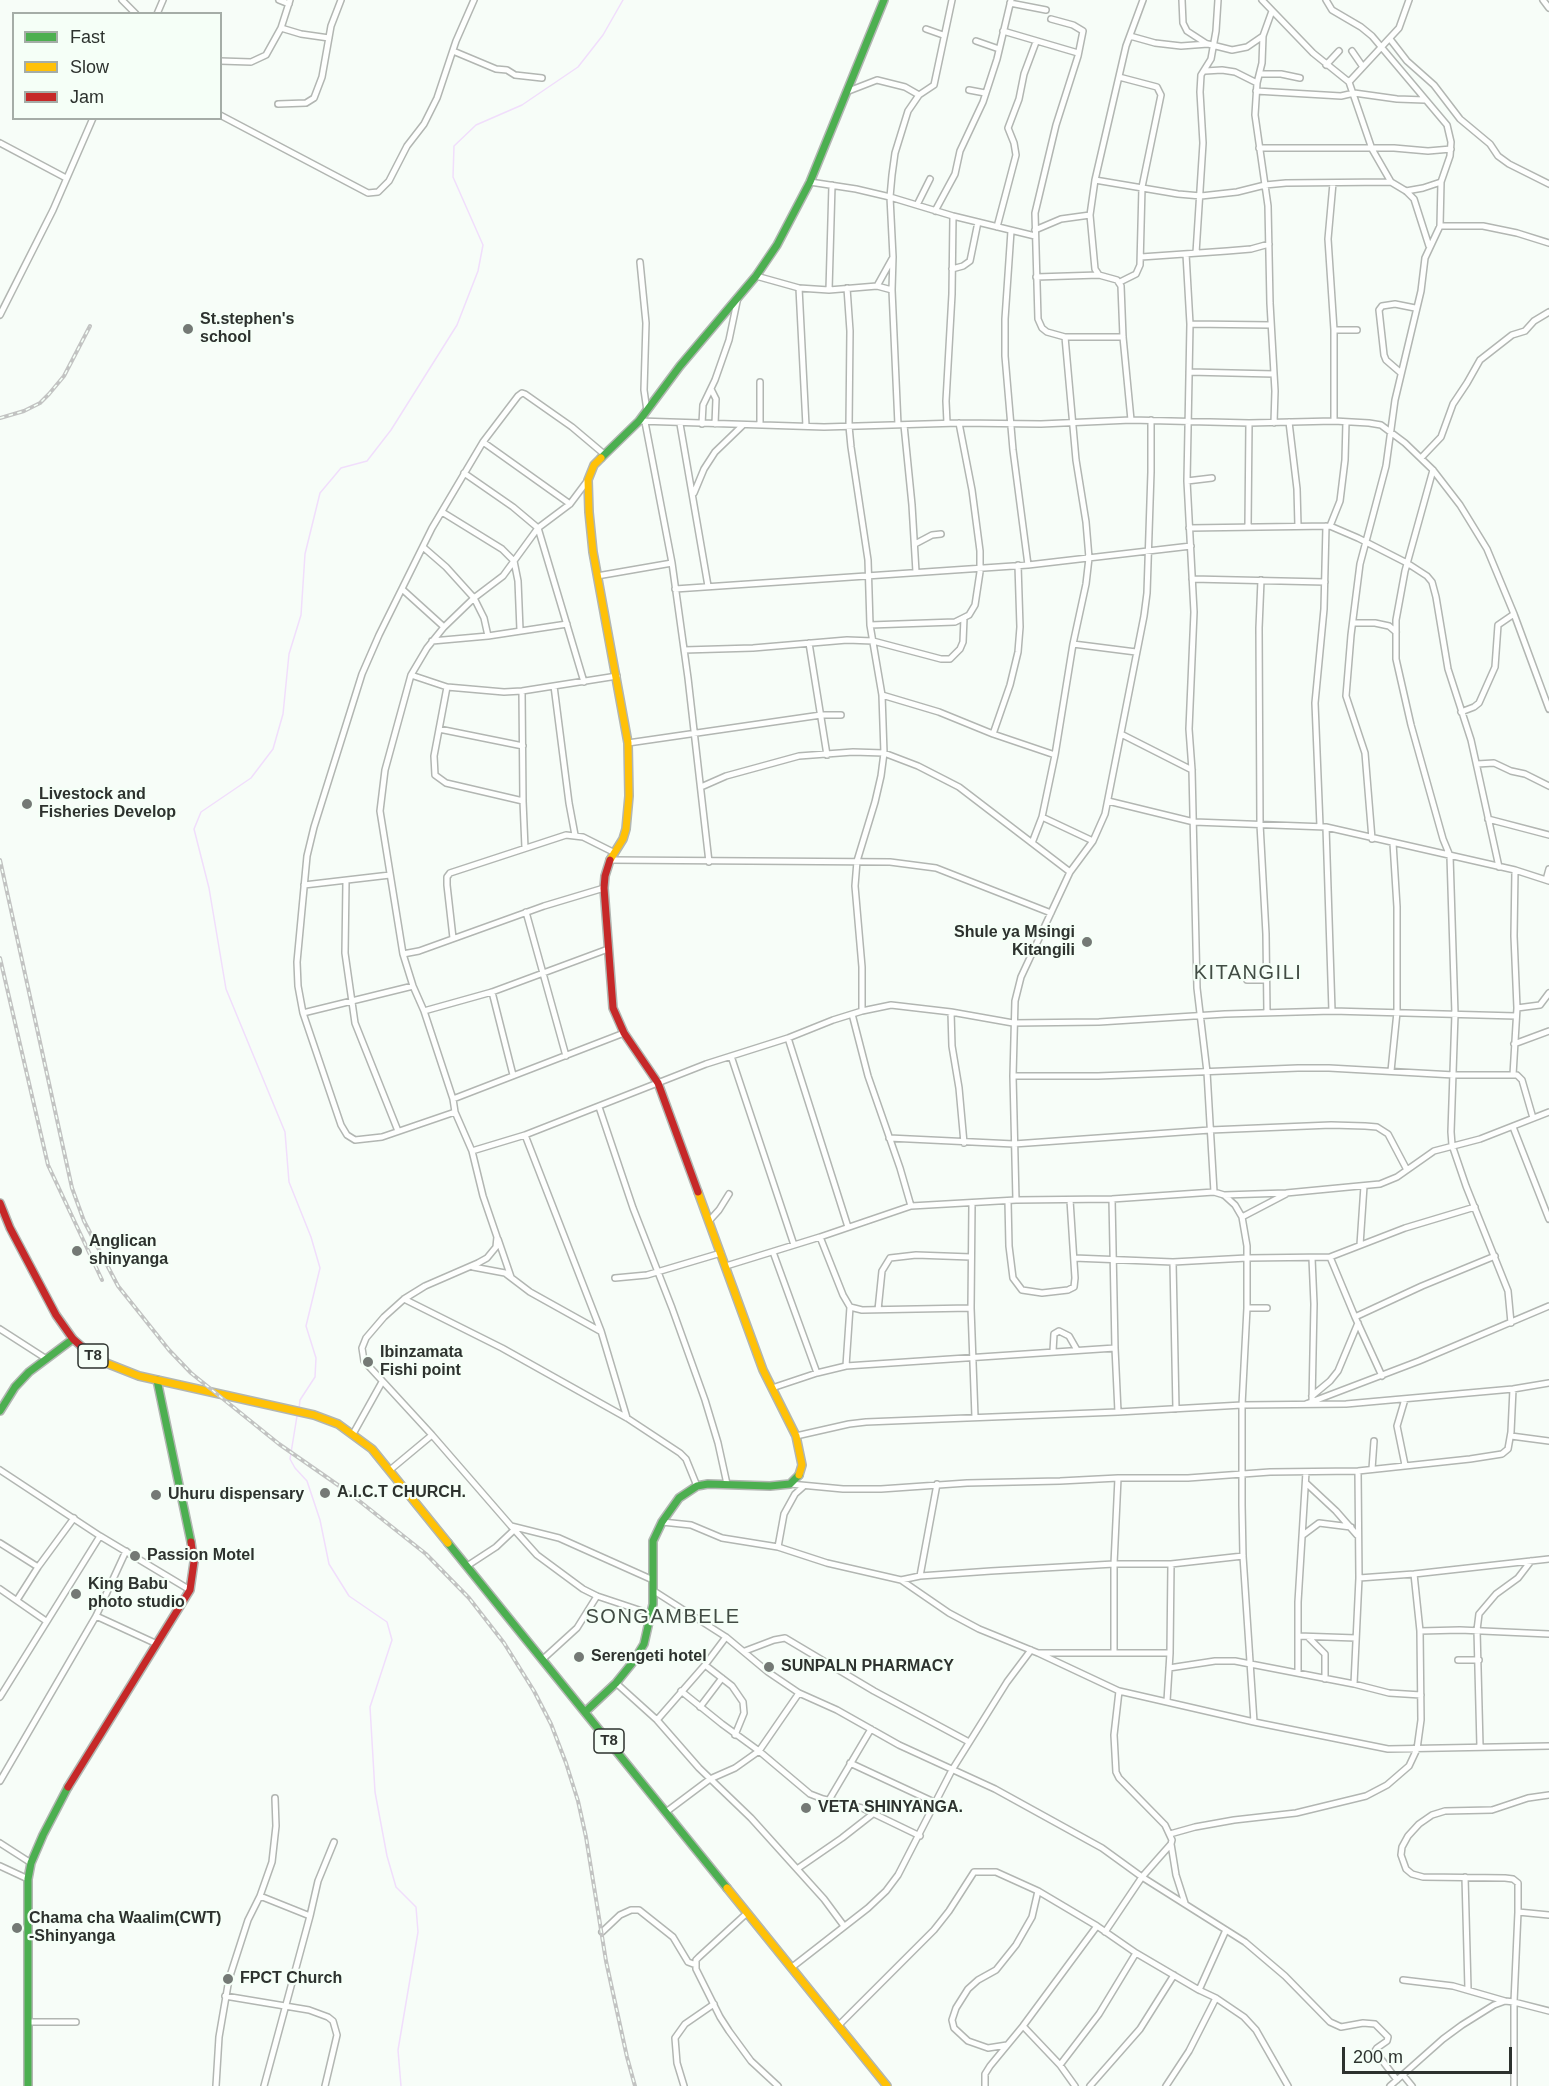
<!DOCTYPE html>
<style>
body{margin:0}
#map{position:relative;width:1549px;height:2086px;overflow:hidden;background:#f7fdf8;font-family:Helvetica,sans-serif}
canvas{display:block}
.legend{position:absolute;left:12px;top:12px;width:210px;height:108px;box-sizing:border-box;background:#f5fff7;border:2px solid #a5ada7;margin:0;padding:8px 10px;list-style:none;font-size:18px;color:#2d322e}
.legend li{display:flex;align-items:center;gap:12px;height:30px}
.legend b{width:30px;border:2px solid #a5ada7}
.scale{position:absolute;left:1342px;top:2047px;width:170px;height:27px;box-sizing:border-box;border:3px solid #2d322e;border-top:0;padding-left:8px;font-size:18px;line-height:21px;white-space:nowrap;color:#2d322e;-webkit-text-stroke:4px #f5fff7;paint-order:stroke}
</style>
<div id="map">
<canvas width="1549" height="2086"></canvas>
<ul class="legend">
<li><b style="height:8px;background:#4caf50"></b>Fast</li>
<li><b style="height:8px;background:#ffc107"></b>Slow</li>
<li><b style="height:8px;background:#c62828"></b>Jam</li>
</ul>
<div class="scale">200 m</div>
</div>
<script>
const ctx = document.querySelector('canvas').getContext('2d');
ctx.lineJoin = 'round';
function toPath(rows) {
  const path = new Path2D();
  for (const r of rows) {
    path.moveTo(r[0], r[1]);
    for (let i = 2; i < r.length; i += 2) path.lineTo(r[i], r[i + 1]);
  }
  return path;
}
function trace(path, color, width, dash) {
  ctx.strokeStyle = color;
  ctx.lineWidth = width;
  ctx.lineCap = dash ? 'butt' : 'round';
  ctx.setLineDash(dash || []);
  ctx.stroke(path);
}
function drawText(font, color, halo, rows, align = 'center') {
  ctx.font = font + ' Helvetica,sans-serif';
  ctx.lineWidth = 4.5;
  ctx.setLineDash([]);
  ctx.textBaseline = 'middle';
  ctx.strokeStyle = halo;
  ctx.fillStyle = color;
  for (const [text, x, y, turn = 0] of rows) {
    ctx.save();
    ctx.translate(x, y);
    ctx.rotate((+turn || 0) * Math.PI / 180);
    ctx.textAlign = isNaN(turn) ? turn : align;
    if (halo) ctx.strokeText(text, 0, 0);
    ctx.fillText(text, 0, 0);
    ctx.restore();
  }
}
trace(toPath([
 [299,1409,300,1400,315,1377,316,1358,306,1326,320,1268,311,1237,289,1182,285,1132,226,989,209,888,194,829,201,812,251,778,273,749,283,714,289,654,301,615,305,554,320,493,341,468,367,461,391,430,457,325,478,271,483,245,453,177,454,146,476,125,522,105,578,67,603,35,623,0],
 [297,1416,290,1459,295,1468,307,1481,320,1520,329,1564,349,1596,387,1622,392,1640,370,1707,375,1792,387,1856,396,1887,416,1907,418,1932,398,2050,401,2086]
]), '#f1defc', 1.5);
const street = toPath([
 [122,0,136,14],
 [279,0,289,4],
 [1182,0,1183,23,1187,31,1207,44],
 [1262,0,1313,53,1349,82,1372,149,1391,182,1406,191,1414,199,1429,246],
 [1326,0,1332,10,1361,27,1372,36,1447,125,1451,142,1450,156,1441,182,1440,226,1425,258,1421,291,1395,400,1386,466,1360,564,1351,635,1346,696,1365,753,1372,839],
 [1543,0,1549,8],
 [1010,3,1046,10],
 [1272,11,1263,36,1262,63,1257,83,1255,115,1268,206,1270,303,1275,391,1274,423],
 [157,14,163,0],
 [1051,19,1073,25,1083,31,1078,56,1056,125,1035,213,1038,319,1042,328,1047,332,1065,337,1123,337],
 [281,28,301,34,329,38],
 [926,29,943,35],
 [1003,31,1078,53],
 [1130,36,1155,43,1181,46,1208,44,1232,50,1247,47,1263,36],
 [1390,39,1407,61,1434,85,1460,119,1490,144,1498,156,1509,164,1549,184],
 [976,41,999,49],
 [453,51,496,69,507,70,515,75,542,78],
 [1352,51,1363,67],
 [220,61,251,62,266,55,281,28,290,0],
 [1326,65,1339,51],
 [1205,71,1222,70,1235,72,1257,83],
 [1261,74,1281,74,1300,78],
 [1119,77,1157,87,1161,95,1142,187,1140,265,1136,274,1120,282],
 [1349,82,1399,28,1409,0],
 [969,90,985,93],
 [1256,91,1341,96,1354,93,1397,99,1425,100],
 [846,92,877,80,905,87,919,95],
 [278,104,306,103,314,98,322,77,331,26,341,0],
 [220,115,368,193,378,192,389,181,407,146,424,124,437,98,456,41,474,0],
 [0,143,66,178],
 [1259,148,1394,148,1428,151,1451,149],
 [1095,180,1178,194,1201,196,1237,192,1265,185,1286,183,1391,182],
 [810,182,856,189,890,197,953,216,1035,236],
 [1333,183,1328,239,1334,330,1334,421],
 [1406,191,1423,188,1441,182],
 [917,205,930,179],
 [935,211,955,174,960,151,983,102,997,59,1011,0],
 [1440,226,1483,226,1517,233,1549,243],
 [997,227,1016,155,1014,143,1008,128,1019,99,1024,74,1036,42],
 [1035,230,1061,219,1090,215],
 [1011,231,1005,319,1005,356,1013,450,1028,565],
 [1196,253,1203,143,1200,92,1201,75,1211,59,1216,31,1218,0],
 [1186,254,1190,324,1187,481,1194,612,1189,729,1192,770,1197,988,1207,1072,1214,1192],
 [1141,257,1227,251,1251,249,1269,244],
 [640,262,646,323,644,390,647,411],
 [952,269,963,266,970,261,978,222],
 [756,276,799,288,829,290,877,286,892,290],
 [1036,277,1099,275],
 [877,286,892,259],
 [799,288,806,426],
 [847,288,850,331,849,426,851,447,868,560,870,625,882,695,884,753,881,776,875,802,857,861,855,886,862,967,862,1011],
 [829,290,832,185],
 [0,315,53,210,93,118],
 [1190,324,1271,325],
 [1334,330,1357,330],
 [1189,372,1274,374],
 [1401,373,1386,360,1384,355,1379,310,1382,306,1395,304,1415,308],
 [760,382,760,425],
 [711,389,716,399,715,424],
 [1131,420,1123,337,1121,286,1117,280,1099,275,1095,269,1090,215,1095,180,1126,46,1143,0],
 [639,421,824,427,959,423,1041,424,1131,420,1249,423,1334,421,1369,423,1381,425,1405,443,1433,470,1460,505,1487,549,1514,614,1549,709],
 [645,422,672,563,688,678,709,862],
 [1289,422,1297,489,1298,526],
 [947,423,946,401,952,294,953,216],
 [680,424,708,586],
 [702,424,703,405,715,380,729,340,738,297],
 [898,425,892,290,893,257,890,197,892,175,895,153,908,111,919,95,934,85,952,0],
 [904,425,912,505,916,572],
 [483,442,570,504],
 [1421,458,1441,437,1453,404,1467,383,1480,360,1512,335,1525,331,1534,321,1549,312],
 [1433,470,1405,571,1396,620,1396,659,1411,725,1443,839,1450,856,1455,1014,1451,1132,1452,1145,1466,1186,1508,1291,1511,1323],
 [464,473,513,507,538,528,584,682],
 [588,480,570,504,538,528,503,576,474,598,444,627,427,648,411,675,385,770,380,811,403,954,413,986,424,1011,453,1099,455,1112,382,1137,355,1140,347,1135,341,1125,303,1013,298,986,297,962,307,856,314,827,362,674,379,635,432,528,483,442,518,396,522,393,525,394,572,427,604,454],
 [1187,481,1212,478],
 [694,493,704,469,715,452,743,425],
 [442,512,502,549,514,561,518,581,520,630],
 [1248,526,1249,423],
 [1330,526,1340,501,1345,460,1346,422],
 [1189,528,1330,526,1358,538,1407,563,1427,576,1432,582,1436,597,1448,669,1471,740,1499,867],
 [915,544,932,535,941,534],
 [423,547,446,567,474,598,484,618,488,636],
 [597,576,672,563],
 [1192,579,1325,582],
 [1261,580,1259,628,1260,824,1266,934,1267,1013],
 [402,589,444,627],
 [675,589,1028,565,1191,546],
 [1353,623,1375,623,1389,626,1396,632],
 [870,625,955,622,969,615,975,605,980,572,980,551,972,490,959,423],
 [432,641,488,636,567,624],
 [809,643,827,755],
 [1073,644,1136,652],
 [684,650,753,648,847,640,873,641,941,659,950,659,960,649,963,642,964,618],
 [411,675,447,687,504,692,522,691,617,676],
 [554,686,569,803,575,835],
 [447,687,434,756,435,775,446,783,523,801],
 [522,691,523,801,525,848],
 [882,695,939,712,993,734,1055,755],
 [1461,712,1474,707,1479,703,1495,667,1498,625,1514,614],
 [439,729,523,746],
 [993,734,1010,685,1018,652,1020,627,1018,565],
 [1121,734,1192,770],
 [628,743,821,715,841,715],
 [1477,764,1494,763,1511,771,1525,774,1549,786],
 [701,787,726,776,799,756,853,752,884,753,918,766,959,787,1070,872],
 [1108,801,1194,822,1326,827,1515,870,1549,881],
 [1042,817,1093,841],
 [1488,819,1549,835],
 [1320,826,1315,703,1324,609,1326,526],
 [1326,827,1332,1011],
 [1032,843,1042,817,1055,755,1073,644,1086,584,1089,558,1086,522,1076,460,1065,337],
 [610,860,890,862,936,868,1051,913],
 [1546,880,1549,869],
 [346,882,345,953,355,1023,398,1131],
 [304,885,390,875],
 [526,912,566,1056],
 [453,938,447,885,447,877,450,873,566,835,583,837,615,853],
 [403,954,419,951,544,906,604,888],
 [1247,980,1266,980],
 [492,992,513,1075],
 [1517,1008,1540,1005,1549,993],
 [424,1011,492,992,608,949],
 [951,1012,952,1046,959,1088,964,1143],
 [303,1013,413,986],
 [852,1014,868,1076,900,1168,911,1206],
 [788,1038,848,1227],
 [1514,1044,1549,1031],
 [731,1056,794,1245],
 [1391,1071,1397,1012,1397,907,1393,843],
 [1513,1075,1517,1008,1514,936,1515,870],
 [1013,1076,1098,1076,1298,1068,1329,1068,1454,1075,1517,1075,1522,1080,1533,1118],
 [453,1099,624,1033],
 [599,1107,633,1208,672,1308,705,1400,718,1443,727,1484],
 [455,1112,472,1151,483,1196,497,1237,496,1247,487,1258,478,1263,425,1286,404,1299,384,1317,366,1338,362,1348,364,1361,432,1435,511,1526,559,1538,653,1580],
 [1513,1127,1549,1219],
 [889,1138,1014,1144,1210,1130,1331,1125,1365,1126,1377,1127,1388,1134,1407,1170],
 [472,1151,525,1135],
 [1224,1195,1286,1193,1380,1184,1397,1177,1434,1151,1480,1139,1549,1112],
 [1112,1199,1115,1348,1118,1412],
 [1016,1200,1013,1076,1015,1001,1021,977,1070,872,1093,841,1105,814,1144,616,1147,593,1151,472,1151,420],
 [1008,1201,1009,1246,1013,1278,1022,1290,1042,1293,1068,1290,1074,1287,1075,1278,1070,1200],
 [972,1204,971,1308,975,1417],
 [1242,1217,1286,1194],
 [709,1221,719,1210,729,1194],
 [820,1237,843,1295,850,1307,862,1310,971,1308],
 [498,1239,511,1277],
 [1360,1245,1364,1186],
 [773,1252,817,1373],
 [1330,1257,1355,1317,1382,1376],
 [1074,1258,1173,1262,1247,1258,1330,1257,1405,1228,1475,1207],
 [1173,1262,1176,1409],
 [726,1266,820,1237,911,1206,1016,1200,1112,1199,1214,1192,1224,1195,1235,1205,1242,1217,1247,1246,1247,1308,1242,1405,1242,1505,1243,1556,1254,1722],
 [473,1267,505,1273,530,1292,600,1331],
 [615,1278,647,1275,721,1253],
 [404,1299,502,1348,627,1418,680,1453,686,1459,697,1486],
 [1247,1308,1267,1308],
 [878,1310,882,1271,890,1258,916,1255,971,1257],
 [1355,1317,1422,1286,1495,1256],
 [0,1329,45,1358],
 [1053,1351,1054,1334,1059,1331,1069,1336,1077,1350],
 [846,1366,850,1307],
 [772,1388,817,1373,846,1366,1115,1348],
 [1312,1396,1330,1381,1338,1371,1358,1323],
 [1312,1402,1314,1304,1312,1258],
 [1306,1404,1419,1361,1549,1306],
 [627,1418,601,1331,525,1135,706,1064,788,1038,833,1020,862,1011,891,1005,951,1012,1013,1023,1099,1022,1225,1014,1332,1011,1516,1016],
 [353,1434,382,1382],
 [796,1436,849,1424,866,1422,1118,1412,1242,1405,1346,1404,1513,1389,1549,1383],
 [1511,1436,1549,1441],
 [1405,1465,1397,1426,1405,1399],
 [1372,1469,1374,1441],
 [0,1470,100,1536,190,1590],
 [390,1470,432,1435],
 [1306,1483,1336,1511,1357,1535],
 [790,1484,843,1489,881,1489,967,1483,1060,1481,1118,1478,1188,1478,1270,1472,1358,1471,1470,1459,1502,1454,1508,1449,1511,1432,1513,1389],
 [662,1522,691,1525,722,1538,778,1547,827,1563,901,1580,949,1613,979,1629,1038,1653,1119,1691,1254,1722,1388,1749,1549,1746],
 [511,1526,537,1555,583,1589,597,1596,651,1614],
 [1303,1535,1319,1523,1351,1527],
 [0,1543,38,1567],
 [778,1547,784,1514,795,1494,804,1486],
 [467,1566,496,1547,514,1530],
 [920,1576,937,1484],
 [1359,1578,1414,1574,1549,1559],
 [901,1580,920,1576,991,1571,1114,1564,1171,1564,1243,1556],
 [0,1589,46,1621],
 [654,1591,726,1637,768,1672,799,1693,837,1710,899,1745,995,1789,1102,1848,1142,1877,1245,1942,1285,1976,1330,2022,1341,2027,1363,2023,1375,2024,1388,2037,1387,2041,1377,2048,1375,2051,1397,2080],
 [17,1600,38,1567,74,1518],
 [96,1616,157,1644],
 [1420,1631,1460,1630,1549,1634],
 [1298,1636,1356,1638],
 [1308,1637,1325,1654,1325,1679],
 [745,1651,774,1640,785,1638,874,1691,969,1742],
 [1114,1652,1114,1564,1118,1478],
 [1039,1653,1170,1653],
 [543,1659,577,1628,597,1596],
 [1458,1660,1479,1660],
 [705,1665,732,1686,743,1702,744,1713,735,1735],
 [1169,1668,1215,1661,1235,1661,1354,1684,1389,1693,1421,1695],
 [1298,1672,1298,1602,1306,1472],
 [616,1683,657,1720,699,1768,751,1818,824,1899,844,1926],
 [1354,1684,1359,1578,1358,1471],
 [681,1691,722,1724,759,1751,810,1794,823,1799,862,1808,920,1836],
 [0,1697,100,1536],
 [1167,1701,1170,1653,1171,1564],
 [700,1707,722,1678],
 [657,1720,705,1665,726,1637],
 [1480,1746,1477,1630,1479,1614,1496,1594,1518,1578,1531,1561],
 [850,1763,936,1803],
 [0,1781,96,1616,126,1551],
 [829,1800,871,1729],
 [666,1812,710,1779,735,1768,759,1751,799,1693],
 [1170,1834,1195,1827,1234,1820,1296,1813,1366,1796,1387,1785,1409,1766,1417,1749,1421,1720,1420,1631,1414,1574],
 [0,1843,31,1863],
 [1171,1844,1176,1875,1185,1903],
 [0,1866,28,1879],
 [797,1869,842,1838,874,1813],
 [1465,1877,1468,1989],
 [260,1896,310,1916],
 [1518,1912,1549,1915],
 [747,1913,699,1957,696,1960,696,1969,720,2017,729,2031,751,2061,778,2086],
 [602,1932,620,1915,631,1910,639,1910,673,1937,688,1962,696,1965],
 [1105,1932,1142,1877,1156,1861,1171,1844,1172,1840,1165,1825,1119,1778,1116,1772,1114,1735,1119,1691],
 [791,1968,868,1908,886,1891,898,1875,952,1770,1007,1682,1031,1650],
 [1403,1980,1453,1986,1505,2001],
 [1199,1990,1226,1930],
 [225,1996,309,2010,328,2017,333,2021,337,2035,325,2086],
 [29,2022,76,2022],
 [838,2026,934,1930,949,1911,974,1872,996,1872,1038,1891,1097,1926,1136,1953,1199,1990,1216,1998,1244,2017,1256,2030,1288,2086],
 [1023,2026,1060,2065,1075,2086],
 [1007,2045,988,2048,968,2041,954,2028,952,2020,956,2008,968,1989,978,1980,996,1970,1016,1945,1032,1917,1038,1891],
 [1060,2065,1099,2014,1136,1953],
 [1403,2075,1412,2086],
 [216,2086,219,2037,229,1979,248,1920,260,1896,272,1862,276,1826,275,1798],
 [264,2086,310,1916,318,1881,334,1842],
 [684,2086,677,2063,675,2038,685,2024,714,2004],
 [985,2086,985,2074,990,2066,1023,2026,1097,1926],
 [1090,2086,1140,2029,1174,1975],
 [1166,2086,1189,2051,1216,1998],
 [1390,2086,1443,2039,1462,2025,1494,2005,1505,2001,1514,2002,1549,2011],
 [1514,2086,1514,2002,1518,1912,1518,1883,1513,1879,1505,1878,1423,1877,1412,1874,1406,1869,1401,1855,1402,1847,1408,1836,1419,1824,1432,1815,1445,1811,1492,1810,1528,1798,1549,1795]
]);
const fast = toPath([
 [601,458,639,421,680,366,756,276,777,245,810,182,884,0],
 [157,1380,191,1542],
 [0,1411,15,1387,29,1372,73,1339],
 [448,1543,727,1888],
 [585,1712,616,1683,633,1662,644,1644,653,1604,653,1541,662,1522,679,1498,697,1486,708,1484,770,1486,790,1484,799,1475],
 [28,2086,28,1879,31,1863,43,1835,68,1787]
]);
const slow = toPath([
 [601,458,594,465,588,480,589,512,593,552,628,743,629,796,626,829,623,839,610,860],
 [698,1192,763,1370,796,1436,802,1465,799,1475],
 [96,1359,139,1376,314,1415,338,1424,372,1449,448,1543],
 [727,1888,887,2086]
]);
const jam = toPath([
 [610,860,605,876,604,888,613,1008,624,1033,658,1083,698,1192],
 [0,1203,10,1228,56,1315,73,1339,96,1359],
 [68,1787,190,1590,194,1562,191,1542]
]);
trace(street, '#b2b6b2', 8);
trace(fast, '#b2b6b2', 10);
trace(slow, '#b2b6b2', 10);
trace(jam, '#b2b6b2', 10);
trace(street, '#fefffe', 5);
trace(fast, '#4caf50', 7);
trace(slow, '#ffc107', 7);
trace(jam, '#c62828', 7);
const rail = toPath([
 [0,418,24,411,40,403,49,394,64,376,90,326],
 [0,860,72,1188,84,1221,118,1286,169,1350,191,1373,279,1444,348,1492,426,1554,469,1598,504,1643,534,1691,551,1724,566,1763,578,1801,586,1837,606,1961,627,2057,635,2086],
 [0,958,48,1165,102,1280]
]);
trace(rail, '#c2c3c2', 4);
trace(rail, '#f5fff7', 1.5, [4.5]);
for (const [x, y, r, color] of [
 [188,329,6,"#747975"],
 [27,804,6,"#747975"],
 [1087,942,6,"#747975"],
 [77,1251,6,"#747975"],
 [368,1362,6,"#747975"],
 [325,1493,6,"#747975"],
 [156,1495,6,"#747975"],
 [135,1556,6,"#747975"],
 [76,1594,6,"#747975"],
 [579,1657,6,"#747975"],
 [769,1667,6,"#747975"],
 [806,1808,6,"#747975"],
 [17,1928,6,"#747975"],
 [228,1979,6,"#747975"]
]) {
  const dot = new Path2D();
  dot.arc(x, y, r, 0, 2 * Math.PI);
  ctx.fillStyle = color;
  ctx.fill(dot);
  trace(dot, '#f5fff7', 2);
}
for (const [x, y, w] of [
 [93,1356,30],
 [609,1741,30]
]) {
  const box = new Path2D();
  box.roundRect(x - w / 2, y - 12, w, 24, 4.5);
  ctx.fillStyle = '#f5fff7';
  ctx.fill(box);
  trace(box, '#2d322e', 1.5);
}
drawText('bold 15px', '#2d322e', null, [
 ["T8",93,1356],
 ["T8",609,1741]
]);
drawText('bold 16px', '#2d322e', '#f5fff7', [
 ["St.stephen's",200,320],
 ["school",200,338],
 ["Livestock and",39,795],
 ["Fisheries Develop",39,813],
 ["Shule ya Msingi",1075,933,"right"],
 ["Kitangili",1075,951,"right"],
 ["Anglican",89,1242],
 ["shinyanga",89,1260],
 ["Ibinzamata",380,1353],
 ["Fishi point",380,1371],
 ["A.I.C.T CHURCH.",337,1493],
 ["Uhuru dispensary",168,1495],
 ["Passion Motel",147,1556],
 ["King Babu",88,1585],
 ["photo studio",88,1603],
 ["Serengeti hotel",591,1657],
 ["SUNPALN PHARMACY",781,1667],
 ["VETA SHINYANGA.",818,1808],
 ["Chama cha Waalim(CWT)",29,1919],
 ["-Shinyanga",29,1937],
 ["FPCT Church",240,1979]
], 'left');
ctx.letterSpacing = '1.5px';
drawText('20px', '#424c44', '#f5fff7', [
 ["KITANGILI",1248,973],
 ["SONGAMBELE",663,1617]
]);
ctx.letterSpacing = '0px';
</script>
